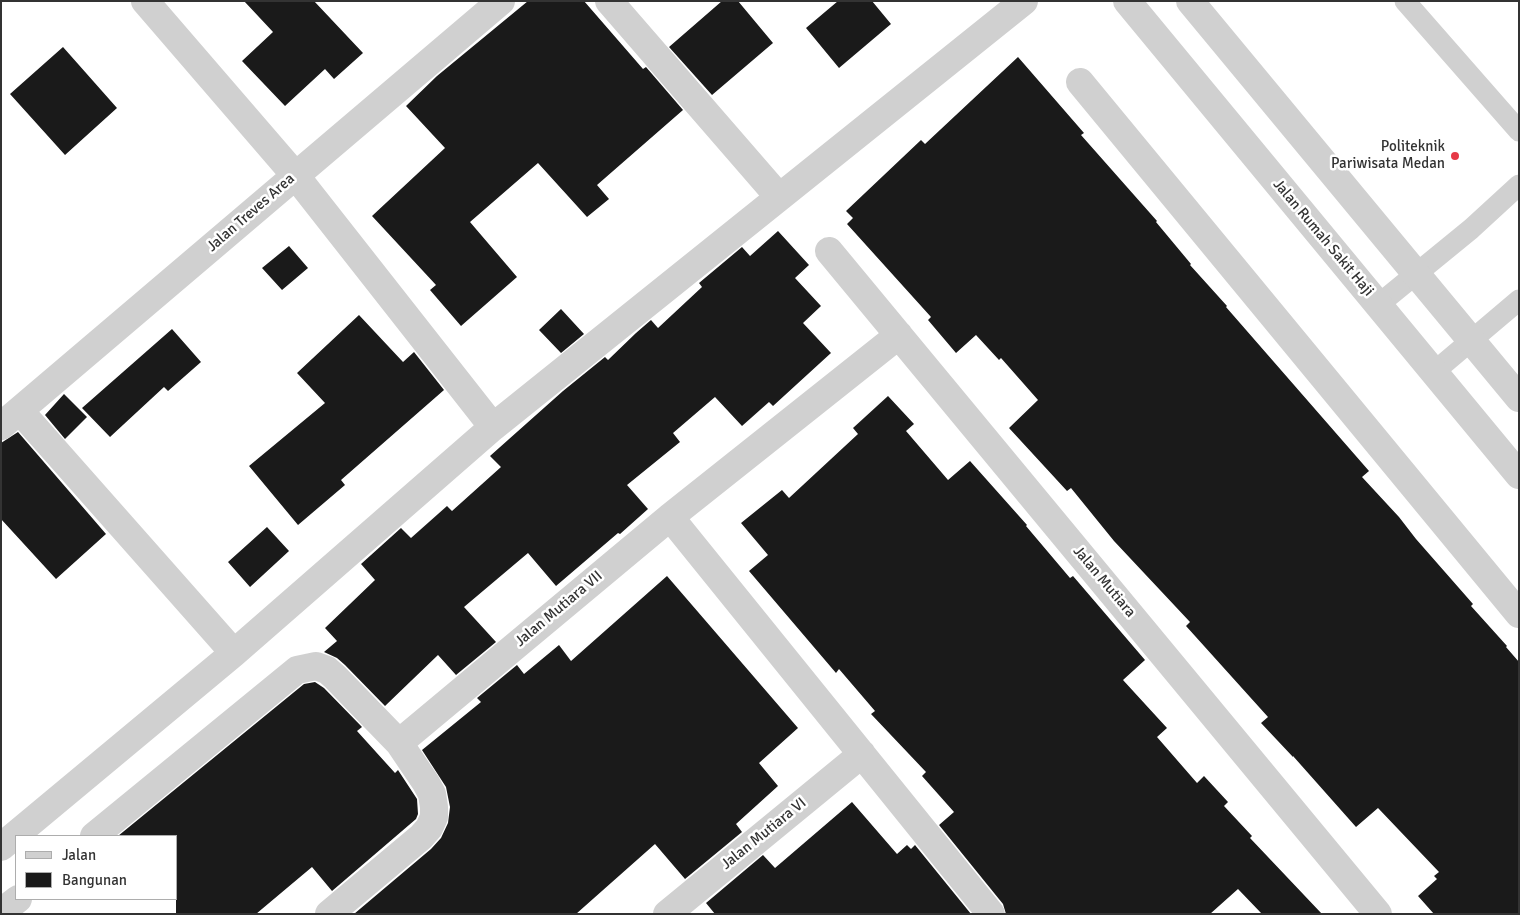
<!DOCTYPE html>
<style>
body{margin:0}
#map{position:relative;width:1520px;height:915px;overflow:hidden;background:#fff;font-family:Signika,sans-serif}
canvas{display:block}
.frame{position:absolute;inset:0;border:2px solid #333;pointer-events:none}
.legend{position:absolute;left:15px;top:835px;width:162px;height:65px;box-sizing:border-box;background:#fff;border:1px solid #adadad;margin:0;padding:6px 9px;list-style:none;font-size:15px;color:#333}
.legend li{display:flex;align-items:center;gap:10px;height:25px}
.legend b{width:25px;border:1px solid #adadad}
</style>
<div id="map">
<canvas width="1520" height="915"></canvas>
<div class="frame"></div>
<ul class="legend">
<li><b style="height:6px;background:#d0d0d0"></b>Jalan</li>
<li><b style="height:14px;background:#1a1a1a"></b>Bangunan</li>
</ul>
</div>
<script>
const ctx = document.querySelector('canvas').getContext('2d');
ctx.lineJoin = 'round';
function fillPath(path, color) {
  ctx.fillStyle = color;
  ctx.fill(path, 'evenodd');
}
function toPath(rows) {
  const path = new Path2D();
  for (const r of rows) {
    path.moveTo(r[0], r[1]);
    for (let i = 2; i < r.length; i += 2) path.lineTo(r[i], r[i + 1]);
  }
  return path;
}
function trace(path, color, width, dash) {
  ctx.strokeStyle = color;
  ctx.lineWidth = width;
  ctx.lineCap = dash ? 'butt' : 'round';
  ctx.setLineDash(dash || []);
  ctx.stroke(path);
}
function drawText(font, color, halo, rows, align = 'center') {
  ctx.font = font + ' Signika,sans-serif';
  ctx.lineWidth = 5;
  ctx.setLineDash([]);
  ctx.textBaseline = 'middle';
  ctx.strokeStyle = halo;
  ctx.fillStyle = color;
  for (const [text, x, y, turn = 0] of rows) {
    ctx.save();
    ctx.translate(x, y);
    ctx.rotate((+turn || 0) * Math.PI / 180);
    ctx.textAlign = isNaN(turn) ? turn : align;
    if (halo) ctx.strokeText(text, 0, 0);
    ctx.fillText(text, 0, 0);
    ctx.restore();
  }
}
fillPath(toPath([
 [244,1,314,1,363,53,334,79,325,69,285,106,242,61,273,32],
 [528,1,584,1,643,69,646,67,683,110,597,185,609,199,587,217,538,163,470,222,517,277,461,326,430,290,436,285,372,216,445,148,406,106,437,76],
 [722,1,738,1,773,43,712,95,669,47],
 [838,1,872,1,891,24,839,68,806,28],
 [63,47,117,108,65,155,10,94],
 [1018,57,1084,133,1081,135,1157,221,1156,222,1191,264,1190,265,1227,306,1226,307,1369,471,1362,477,1399,517,1416,539,1473,604,1471,606,1507,646,1506,647,1519,662,1519,914,1434,914,1418,896,1437,879,1434,876,1439,872,1378,808,1356,827,1293,756,1293,757,1261,723,1268,717,1186,626,1190,622,1114,541,1071,488,1067,491,1009,428,1038,400,1001,358,999,360,976,335,956,353,928,320,931,317,847,224,853,218,846,211,921,140,925,144],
 [778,231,809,265,795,278,821,306,803,323,831,353,773,406,769,402,742,426,715,397,673,433,680,442,627,485,648,509,620,534,618,533,556,586,528,553,464,607,496,642,456,675,438,655,385,706,345,665,337,658,324,652,337,641,325,628,375,580,361,564,401,528,411,538,447,506,452,511,501,467,490,456,563,391,605,357,608,360,636,333,651,320,658,328,702,287,699,283,742,247,750,256],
 [289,246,308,268,282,290,262,268],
 [561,309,584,334,561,353,539,330],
 [359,315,403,362,414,352,444,390,341,480,345,485,298,525,249,466,325,403,297,373],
 [172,329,201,362,168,391,164,387,110,437,82,408],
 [64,394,87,417,65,439,45,415],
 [888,396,914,424,906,431,948,480,970,461,1027,525,1026,526,1070,578,1073,576,1145,660,1123,680,1167,728,1157,737,1197,783,1204,776,1228,802,1224,806,1252,836,1250,838,1322,914,1262,914,1238,889,1210,914,1006,914,1003,904,939,825,954,812,922,776,926,772,871,714,875,711,839,669,836,673,749,571,768,555,741,523,782,490,789,498,858,434,853,428],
 [18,432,106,534,56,579,1,519,1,443],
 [267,527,289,551,250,587,228,562],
 [667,576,798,728,759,763,778,786,736,824,742,832,685,879,655,844,576,914,354,914,431,849,441,838,448,823,450,807,446,787,422,750,481,702,477,698,517,665,524,674,559,645,571,661],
 [315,682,324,688,362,727,357,731,395,773,398,770,417,799,418,814,416,819,332,891,312,867,256,914,176,914,176,836,118,836,304,684],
 [852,802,897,854,907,845,911,849,915,845,971,914,715,914,706,903,763,855,775,868]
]), '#1a1a1a');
trace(toPath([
 [1405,1,1519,131],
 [1378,305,1471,229,1519,185],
 [1434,372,1519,300]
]), '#d0d0d0', 21);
trace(toPath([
 [145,1,295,175,493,427],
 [609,1,779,197],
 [1127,1,1519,475],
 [1190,1,1519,398],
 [1080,82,1519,614],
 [829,251,1378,914],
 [20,411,234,653],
 [1,426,501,1],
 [670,517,991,914],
 [399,743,670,517,899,335],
 [94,836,297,670,316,666,327,670,335,677,399,743,426,783,432,794,434,807,434,817,429,828,421,837,329,914],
 [1,847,234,653,493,427,1024,1],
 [1,912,18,899],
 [667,914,862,754]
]), '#d0d0d0', 28);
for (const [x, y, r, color] of [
 [1455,156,5,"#e63946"]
]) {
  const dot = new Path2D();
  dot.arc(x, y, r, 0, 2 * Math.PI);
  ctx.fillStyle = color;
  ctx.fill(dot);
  trace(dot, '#fff', 2);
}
drawText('15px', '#333', '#fff', [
 ["Politeknik",1445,147],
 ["Pariwisata Medan",1445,164]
], 'right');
drawText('15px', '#333', '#fff', [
 ["Jalan Treves Area",251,213,-41],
 ["Jalan Rumah Sakit Haji",1323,238,50],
 ["Jalan Mutiara",1104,582,50],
 ["Jalan Mutiara VII",559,609,-40],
 ["Jalan Mutiara VI",764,834,-39]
]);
</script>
